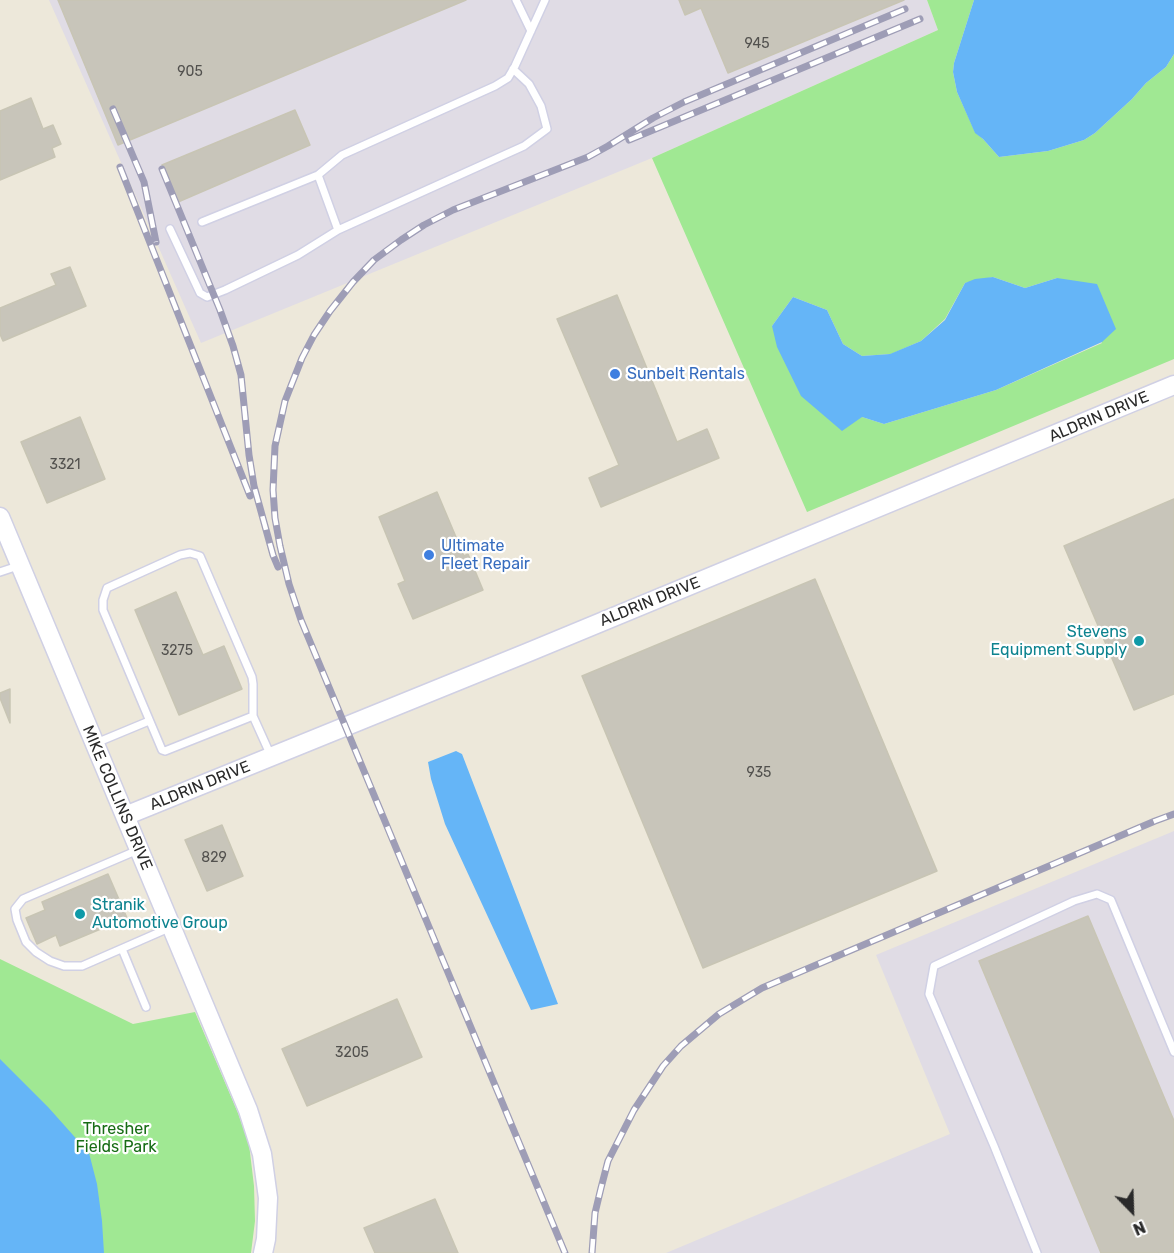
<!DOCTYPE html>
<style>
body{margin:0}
#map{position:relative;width:1174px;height:1253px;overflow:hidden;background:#ede8da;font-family:Rubik,sans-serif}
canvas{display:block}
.north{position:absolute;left:1102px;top:1181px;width:60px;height:60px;-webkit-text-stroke:4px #fff;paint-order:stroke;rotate:157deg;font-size:16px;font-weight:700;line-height:24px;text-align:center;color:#2a2a2a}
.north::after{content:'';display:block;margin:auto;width:21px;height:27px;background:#2a2a2a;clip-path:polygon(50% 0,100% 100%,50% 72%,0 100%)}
</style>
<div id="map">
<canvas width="1174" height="1253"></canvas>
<div class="north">N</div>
</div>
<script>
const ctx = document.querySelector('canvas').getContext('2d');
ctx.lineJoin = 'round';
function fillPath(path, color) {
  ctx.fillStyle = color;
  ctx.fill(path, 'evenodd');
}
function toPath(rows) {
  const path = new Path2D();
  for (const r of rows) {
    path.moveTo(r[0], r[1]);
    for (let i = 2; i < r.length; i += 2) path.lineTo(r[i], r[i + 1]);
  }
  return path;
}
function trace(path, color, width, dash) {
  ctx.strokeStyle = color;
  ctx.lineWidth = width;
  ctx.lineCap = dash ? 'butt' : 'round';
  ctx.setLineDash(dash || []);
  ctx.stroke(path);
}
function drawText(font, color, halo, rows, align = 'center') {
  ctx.font = font + ' Rubik,sans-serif';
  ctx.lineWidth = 4.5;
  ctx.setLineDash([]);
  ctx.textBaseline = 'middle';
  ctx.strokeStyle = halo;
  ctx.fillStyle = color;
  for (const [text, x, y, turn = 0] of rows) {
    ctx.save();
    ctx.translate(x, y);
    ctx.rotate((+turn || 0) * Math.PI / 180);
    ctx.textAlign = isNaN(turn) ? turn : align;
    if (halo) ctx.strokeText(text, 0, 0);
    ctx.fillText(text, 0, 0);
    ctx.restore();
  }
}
fillPath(toPath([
 [49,0,927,0,938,30,652,158,201,343],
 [1174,831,1174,1253,666,1253,950,1134,876,955]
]), '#e0dce5');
fillPath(toPath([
 [927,0,974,0,954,63,953,72,957,92,975,132,983,139,999,157,1048,151,1084,140,1095,133,1132,99,1146,83,1166,67,1174,54,1174,359,807,512,652,158,938,30],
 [993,277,1025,288,1057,278,1102,343,996,390,884,424,862,417,772,326,793,297,827,310,843,344,862,356,891,354,921,341,945,319,965,283],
 [0,959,133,1024,195,1012,238,1113,249,1144,254,1186,255,1221,251,1253,0,1253]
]), '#a0e893');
fillPath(toPath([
 [974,0,1174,0,1174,54,1166,67,1146,83,1132,99,1095,133,1084,140,1048,151,999,157,983,139,975,133,957,92,953,72,954,63],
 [993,277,1025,288,1057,278,1097,284,1116,329,1102,342,996,390,884,424,862,417,842,431,801,396,777,347,772,326,793,297,827,310,843,344,862,356,890,354,921,341,945,320,965,283,975,279],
 [456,751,462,754,558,1004,531,1010,445,824,431,779,428,762],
 [0,1059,48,1107,89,1153,97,1184,102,1221,104,1253,0,1253]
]), '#65b5f7');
const building = toPath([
 [58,0,466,0,118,145,58,0],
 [679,0,904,0,728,73,701,8,685,15,679,0],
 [31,98,43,129,53,125,61,144,52,148,55,157,0,180,0,111,31,98],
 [295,110,310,145,178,202,162,165,295,110],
 [70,267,86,306,3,341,0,334,0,308,56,285,51,274,70,267],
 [617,295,677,442,707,429,719,458,601,507,589,478,619,465,557,319,617,295],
 [80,417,105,479,47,503,21,442,80,417],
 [437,492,464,556,468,554,483,590,413,619,398,584,405,581,379,517,437,492],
 [1174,499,1174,694,1134,710,1064,546,1174,499],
 [815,579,937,871,703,968,582,676,815,579],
 [176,592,203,655,224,646,242,689,179,715,135,610,176,592],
 [10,689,10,723,0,698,0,693,10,689],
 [222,825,243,876,207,891,185,840,222,825],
 [108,874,127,918,60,946,56,935,37,944,26,918,45,910,42,902,108,874],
 [1088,916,1174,1121,1174,1253,1101,1253,979,961,1088,916],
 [397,999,422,1057,307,1106,282,1049,397,999],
 [435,1199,458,1253,375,1253,364,1228,435,1199]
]);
fillPath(building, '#c8c5ba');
trace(building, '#c8c5b4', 1.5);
const service = toPath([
 [516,0,531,31],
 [202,222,318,175,342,155,495,86,508,78,515,66,545,0],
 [170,229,200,293,207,297,225,290,298,255,338,230,318,175],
 [338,230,524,146,547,129,541,106,529,84,513,69],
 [0,572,18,566],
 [253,716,165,751,162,750,103,610,103,600,107,588,180,555,190,553,200,556,252,677,253,684,253,716,271,756],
 [96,743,149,721],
 [138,850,23,899,15,909,17,920,26,942,36,952,50,961,64,966,82,966,169,928],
 [122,949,146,1007],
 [1037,1253,994,1146,929,994,934,966,1074,901,1097,894,1111,900,1174,1052]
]);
const tertiary = toPath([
 [0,517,248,1110,262,1154,268,1198,266,1239,263,1253],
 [125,816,529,652,1174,385]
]);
trace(service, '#d0d0e4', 10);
trace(tertiary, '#d0d0e4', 21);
trace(service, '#fff', 7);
trace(tertiary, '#fff', 18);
const rail = toPath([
 [113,109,144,182,156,242],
 [629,140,920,19],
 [120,167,250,496],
 [162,169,220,310,233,346,241,375,249,455,254,486,273,555,278,567],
 [565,1253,301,620,289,584,280,546,275,518,273,490,275,446,285,401,302,358,314,335,330,311,353,282,374,260,401,240,424,225,453,210,588,157,608,146,653,118,684,102,905,9],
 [592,1253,595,1213,601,1188,608,1161,634,1110,663,1066,681,1046,719,1014,762,988,1155,821,1174,814]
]);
trace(rail, '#9e9db6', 7);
trace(rail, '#fff', 4.5, [14]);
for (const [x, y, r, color] of [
 [615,374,6,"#3f7fe0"],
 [429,555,6,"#3f7fe0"],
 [1139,641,6,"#0f9aa8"],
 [80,914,6,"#0f9aa8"]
]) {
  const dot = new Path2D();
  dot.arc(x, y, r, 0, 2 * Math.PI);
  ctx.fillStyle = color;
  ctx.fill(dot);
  trace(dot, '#fff', 2);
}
drawText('14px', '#52514e', null, [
 ["945",757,44],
 ["905",190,72],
 ["3321",65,465],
 ["3275",177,651],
 ["935",759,773],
 ["829",214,858],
 ["3205",352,1053]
]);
drawText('16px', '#366cbe', '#fff', [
 ["Sunbelt Rentals",627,374],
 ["Ultimate",441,546],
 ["Fleet Repair",441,564]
], 'left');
drawText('16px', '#2a2a2a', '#fff', [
 ["ALDRIN DRIVE",1099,417,-23],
 ["ALDRIN DRIVE",650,602,-22],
 ["ALDRIN DRIVE",200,786,-22],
 ["MIKE COLLINS DRIVE",117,798,67]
]);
drawText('16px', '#0d838f', '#fff', [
 ["Stevens",1127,632],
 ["Equipment Supply",1127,650],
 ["Stranik",92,905,"left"],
 ["Automotive Group",92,923,"left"]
], 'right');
drawText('16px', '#176c15', '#fff', [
 ["Thresher",116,1129],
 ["Fields Park",116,1147]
]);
</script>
